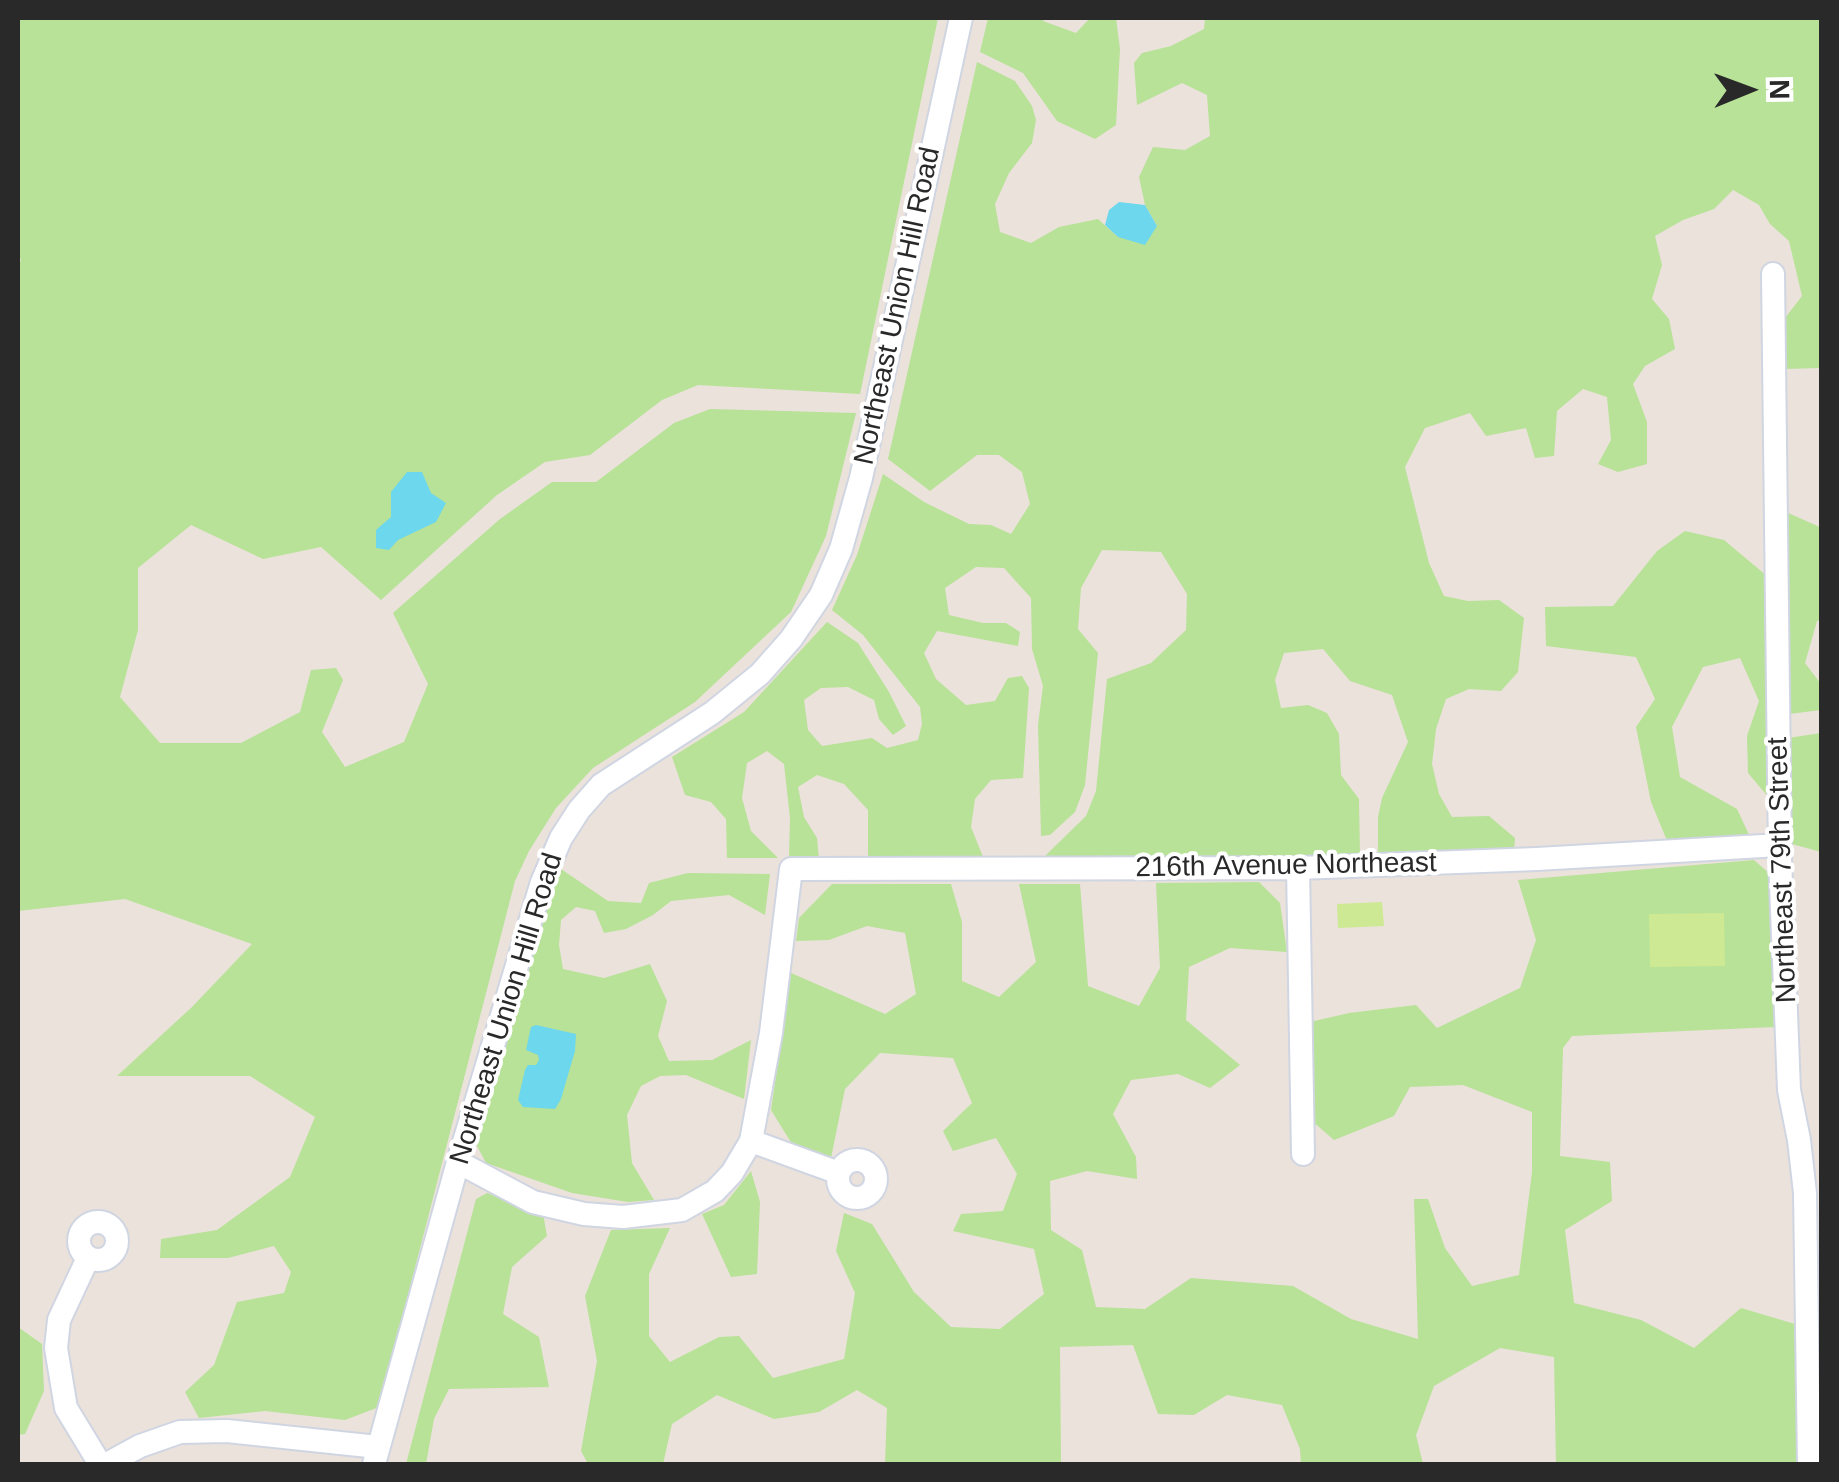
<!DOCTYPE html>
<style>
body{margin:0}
#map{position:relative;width:1839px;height:1482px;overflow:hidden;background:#ebe2db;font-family:Arial,sans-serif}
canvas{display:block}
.frame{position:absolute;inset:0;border:20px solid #292929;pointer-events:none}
.north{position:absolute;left:1699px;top:40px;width:100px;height:100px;-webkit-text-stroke:8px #fff;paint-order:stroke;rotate:89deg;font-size:28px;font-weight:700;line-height:40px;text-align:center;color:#292929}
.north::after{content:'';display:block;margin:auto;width:35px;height:45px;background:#292929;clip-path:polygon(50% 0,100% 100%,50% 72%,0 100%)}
</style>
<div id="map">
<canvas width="1839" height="1482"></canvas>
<div class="frame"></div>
<div class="north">N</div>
</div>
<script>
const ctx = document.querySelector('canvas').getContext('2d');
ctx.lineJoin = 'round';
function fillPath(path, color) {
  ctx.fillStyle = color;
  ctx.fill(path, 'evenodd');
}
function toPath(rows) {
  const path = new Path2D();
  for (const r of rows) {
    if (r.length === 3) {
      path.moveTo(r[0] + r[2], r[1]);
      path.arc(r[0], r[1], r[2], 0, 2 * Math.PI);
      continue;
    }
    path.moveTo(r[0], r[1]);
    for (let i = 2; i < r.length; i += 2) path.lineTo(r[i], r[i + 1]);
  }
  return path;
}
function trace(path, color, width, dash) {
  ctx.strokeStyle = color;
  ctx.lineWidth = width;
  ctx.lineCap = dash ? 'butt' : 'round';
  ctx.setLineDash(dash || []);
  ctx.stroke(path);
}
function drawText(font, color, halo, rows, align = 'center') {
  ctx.font = font + ' Arial,sans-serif';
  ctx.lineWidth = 8;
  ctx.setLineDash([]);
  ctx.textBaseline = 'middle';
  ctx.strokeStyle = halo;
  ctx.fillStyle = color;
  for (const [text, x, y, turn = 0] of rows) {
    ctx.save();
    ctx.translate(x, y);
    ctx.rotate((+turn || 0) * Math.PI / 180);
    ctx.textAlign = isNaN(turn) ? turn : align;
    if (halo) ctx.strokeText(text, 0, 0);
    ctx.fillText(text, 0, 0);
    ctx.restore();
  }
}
fillPath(toPath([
 [18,18,938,18,860,394,698,385,662,400,590,455,545,462,497,495,381,600,321,547,263,559,191,525,138,568,138,630,120,697,160,743,241,743,300,712,311,670,336,668,343,680,322,732,345,767,404,742,428,684,393,613,500,519,552,482,596,482,674,423,710,409,856,413,826,536,791,612,695,702,593,768,556,808,529,851,515,881,379,1407,345,1420,265,1411,199,1418,185,1392,214,1365,237,1302,284,1293,291,1272,274,1246,228,1258,160,1258,161,1239,217,1230,290,1177,315,1117,250,1076,117,1076,192,1007,252,944,125,899,18,911,18,268,21,260,18,254],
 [988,18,1045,18,1043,21,1076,33,1090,18,1116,18,1120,49,1116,125,1095,139,1057,121,1023,73,980,52],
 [1205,18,1821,18,1821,368,1784,369,1782,322,1802,296,1789,241,1770,224,1759,205,1733,190,1714,209,1683,220,1655,236,1662,265,1652,299,1669,319,1675,349,1645,366,1633,384,1647,422,1647,464,1618,472,1598,464,1611,440,1607,397,1583,389,1557,411,1554,456,1535,458,1526,428,1486,436,1470,413,1425,428,1405,467,1429,563,1444,596,1468,601,1499,600,1524,618,1518,672,1501,691,1469,689,1446,699,1436,729,1432,764,1439,794,1452,817,1489,816,1515,838,1514,850,1378,855,1378,817,1382,798,1408,742,1392,695,1350,681,1323,649,1284,653,1275,680,1281,708,1308,705,1327,713,1339,734,1341,775,1359,799,1360,856,1046,863,1046,855,1086,816,1096,791,1107,679,1151,663,1186,630,1187,594,1161,552,1102,550,1081,588,1078,629,1098,653,1085,785,1075,812,1050,835,1041,836,1038,725,1043,686,1032,649,1031,598,1004,568,976,567,945,588,949,615,983,623,1006,623,1020,632,1018,646,937,631,924,653,936,679,966,705,995,701,1008,678,1022,676,1029,688,1023,778,991,780,975,799,971,827,985,862,868,859,868,810,844,784,817,775,798,787,804,817,817,838,819,859,789,858,790,818,784,764,767,751,747,763,742,798,751,831,778,858,727,858,726,819,711,802,685,795,672,757,744,712,827,622,858,643,889,692,906,726,893,735,879,719,874,700,848,687,821,688,804,700,808,730,822,746,872,738,887,748,918,740,922,724,920,707,863,635,832,610,857,555,883,474,924,502,969,524,991,525,1011,534,1030,504,1022,472,999,455,977,455,930,491,888,459,977,62,1015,81,1032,106,1036,120,1032,143,1009,173,995,204,1000,232,1031,243,1059,227,1098,219,1118,237,1157,226,1145,205,1139,177,1153,147,1185,150,1210,136,1207,95,1182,83,1137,105,1134,63,1142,53,1171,46,1204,29],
 [1786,512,1822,528,1821,620,1817,621,1805,663,1821,684,1821,710,1789,714],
 [1685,531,1724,540,1767,576,1770,799,1748,773,1747,736,1759,701,1740,658,1703,667,1672,727,1680,777,1737,809,1751,839,1668,843,1651,802,1636,727,1655,699,1636,657,1546,646,1545,607,1613,606,1657,551],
 [1821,733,1821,852,1792,844,1788,738],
 [1754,860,1770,874,1774,1027,1572,1036,1563,1048,1560,1156,1610,1162,1612,1201,1565,1230,1574,1303,1641,1320,1694,1348,1741,1308,1795,1324,1798,1464,1556,1464,1554,1357,1500,1348,1434,1386,1416,1435,1423,1464,1301,1464,1300,1449,1282,1405,1227,1395,1194,1415,1158,1414,1133,1345,1060,1347,1061,1464,885,1464,887,1408,857,1390,819,1412,774,1419,717,1395,672,1424,663,1464,588,1464,581,1451,597,1361,585,1296,611,1230,670,1228,649,1274,649,1336,670,1362,719,1337,739,1336,773,1378,844,1359,855,1293,836,1251,844,1213,872,1224,914,1292,951,1327,1000,1329,1044,1294,1034,1249,953,1231,961,1214,1003,1211,1017,1174,996,1138,953,1151,943,1131,972,1103,953,1058,880,1053,845,1089,831,1158,792,1144,771,1110,791,973,885,1014,916,994,905,933,867,926,829,940,796,941,799,918,832,884,951,884,962,922,962,981,999,997,1036,962,1019,884,1080,884,1088,986,1139,1006,1160,968,1156,883,1259,882,1280,903,1287,952,1230,948,1189,967,1186,1020,1240,1065,1210,1088,1178,1074,1131,1080,1113,1114,1136,1157,1137,1179,1087,1171,1050,1181,1051,1230,1082,1250,1096,1307,1145,1309,1191,1278,1293,1286,1351,1319,1418,1339,1414,1199,1428,1199,1445,1248,1472,1286,1519,1275,1532,1172,1532,1112,1463,1085,1410,1087,1394,1116,1334,1140,1312,1121,1310,1022,1349,1013,1416,1005,1437,1028,1520,988,1536,940,1518,880],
 [561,869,608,901,641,903,649,883,688,873,770,874,765,915,729,895,671,901,653,915,626,929,604,933,595,911,576,907,561,920,559,945,563,969,604,978,650,964,667,1001,658,1036,669,1061,712,1060,751,1040,744,1099,686,1075,660,1076,641,1086,627,1115,632,1163,654,1200,628,1202,572,1193,486,1163,476,1144,525,960,550,887],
 [751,1171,760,1202,757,1274,731,1277,702,1214,724,1205],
 [487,1193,543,1214,547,1236,512,1267,503,1314,539,1337,549,1387,449,1389,434,1419,426,1464,406,1464,476,1199],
 [18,1327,42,1344,44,1391,25,1434,18,1435]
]), '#b7e297');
fillPath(toPath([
 [1382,902,1384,926,1338,928,1337,904],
 [1724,913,1725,966,1650,967,1649,914]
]), '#cde993');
fillPath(toPath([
 [1119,202,1145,205,1157,226,1145,245,1118,237,1105,225,1109,210],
 [407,472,422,472,431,493,446,503,436,522,398,540,389,550,376,548,376,530,391,517,391,492],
 [536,1025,576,1034,575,1051,561,1099,555,1109,523,1107,518,1100,525,1070,528,1065,536,1065,539,1060,538,1055,526,1050,531,1027]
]), '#6dd7ed');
const minor = toPath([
 [1773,274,1780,859,1789,1090,1799,1140,1805,1193,1809,1464],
 [1298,868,1303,1154],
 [751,1141,839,1173],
 [857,1179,19],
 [458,1162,533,1202,584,1214,623,1217,682,1210,715,1191,732,1173,751,1141,771,1033,791,869,1298,868,1537,859,1780,845],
 [98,1241,19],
 [88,1258,59,1320,56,1348,66,1408,100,1464],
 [107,1464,140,1446,180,1432,227,1431,378,1447],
 [374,1464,458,1162,542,882,561,838,579,810,601,785,712,713,760,674,791,639,821,595,841,549,861,478,961,18]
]);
trace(minor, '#d0d5e2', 26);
trace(minor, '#fff', 22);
drawText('28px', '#292929', '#fff', [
 ["Northeast Union Hill Road",898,306,-78],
 ["216th Avenue Northeast",1286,866,-1],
 ["Northeast 79th Street",1783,870,-92],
 ["Northeast Union Hill Road",507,1009,-73]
]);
</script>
